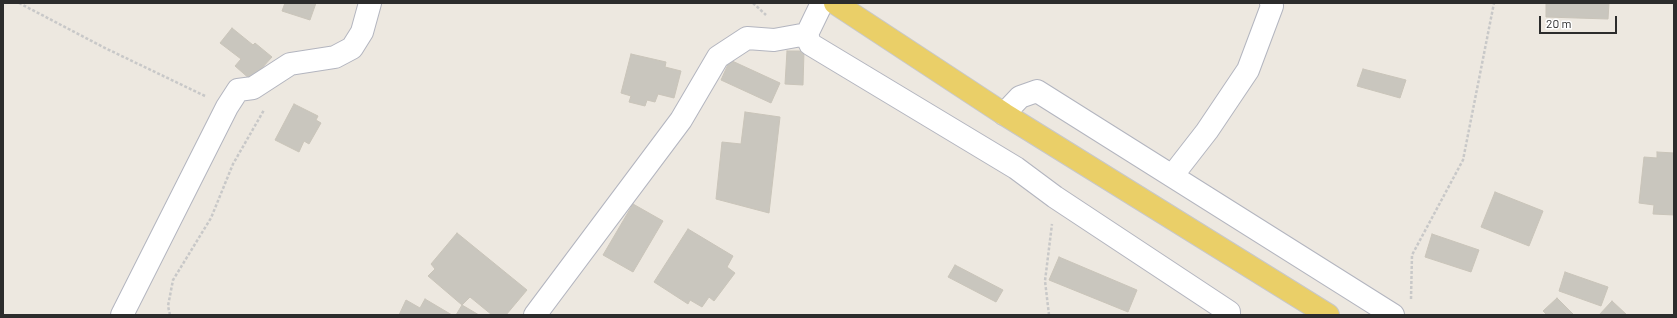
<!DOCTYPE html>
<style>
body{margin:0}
#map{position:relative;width:1677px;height:318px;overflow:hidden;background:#ede8e0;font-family:Barlow,sans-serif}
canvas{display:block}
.frame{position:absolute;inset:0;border:4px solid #2c2c2c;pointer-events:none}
.scale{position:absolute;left:1539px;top:16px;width:78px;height:18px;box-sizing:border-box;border:2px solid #2c2c2c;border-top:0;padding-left:5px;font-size:12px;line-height:14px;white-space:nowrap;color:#2c2c2c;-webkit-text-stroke:3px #fff;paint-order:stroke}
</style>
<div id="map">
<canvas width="1677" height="318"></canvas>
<div class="frame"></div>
<div class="scale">20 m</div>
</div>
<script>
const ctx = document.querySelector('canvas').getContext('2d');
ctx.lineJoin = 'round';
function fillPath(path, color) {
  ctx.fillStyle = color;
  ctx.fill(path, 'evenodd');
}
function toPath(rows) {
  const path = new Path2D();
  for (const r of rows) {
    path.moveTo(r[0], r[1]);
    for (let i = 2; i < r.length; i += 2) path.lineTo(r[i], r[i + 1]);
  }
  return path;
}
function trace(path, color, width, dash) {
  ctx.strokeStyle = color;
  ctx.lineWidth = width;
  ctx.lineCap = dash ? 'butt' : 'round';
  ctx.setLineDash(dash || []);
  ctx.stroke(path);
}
const building = toPath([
 [285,3,316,3,310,20,282,11,285,3],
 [1546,3,1609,3,1608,19,1546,17,1546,3],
 [232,28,253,45,255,43,272,57,251,80,235,66,241,59,220,43,232,28],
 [787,51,804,51,803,85,785,84,787,51],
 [631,54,666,62,665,67,681,71,674,98,658,94,655,102,647,100,645,106,629,102,631,96,621,93,631,54],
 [730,60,780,83,771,103,721,80,730,60],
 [1363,69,1406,80,1400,98,1357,86,1363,69],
 [294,104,318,116,316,120,321,123,309,144,304,141,299,152,275,140,294,104],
 [745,112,780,117,769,213,716,199,722,142,741,144,745,112],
 [1657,152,1674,153,1674,215,1653,214,1654,205,1639,203,1644,157,1657,158,1657,152],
 [1495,192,1543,211,1529,246,1481,227,1495,192],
 [633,204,663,221,633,272,603,255,633,204],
 [688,229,733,256,727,267,735,273,714,301,709,297,702,307,690,300,688,304,654,282,688,229],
 [457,233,527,290,506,315,492,315,470,297,462,305,428,276,435,269,431,264,457,233],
 [1432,234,1479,250,1471,272,1425,257,1432,234],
 [1059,257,1137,290,1128,312,1049,280,1059,257],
 [955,265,1003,290,996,302,948,277,955,265],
 [1565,272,1608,287,1601,306,1559,291,1565,272],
 [1557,298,1574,315,1547,315,1543,311,1557,298],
 [425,299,452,315,399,315,406,300,420,308,425,299],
 [1612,301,1627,315,1599,315,1612,301],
 [462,305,479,315,456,315,462,305]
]);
fillPath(building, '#c9c6be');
trace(building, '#c9c4b9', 1);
const minor = toPath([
 [822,3,807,34,810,44,1016,168,1055,197,1229,312,1229,315],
 [1004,114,1020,97,1037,91,1393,315],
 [1172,176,1207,131,1248,70,1272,6,1271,3],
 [122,315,227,107,238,90,253,88,290,64,335,57,352,48,362,32,370,3],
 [535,315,681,120,718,57,747,38,774,40,807,34]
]);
const major = toPath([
 [835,3,1004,114,1328,315]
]);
trace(minor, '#b3b5bf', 24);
trace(major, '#c8c8c8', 24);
trace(toPath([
 [19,3,105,48,205,96],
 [753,3,766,15],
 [1411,299,1412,255,1463,160,1494,3],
 [170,315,168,306,173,280,211,218,233,164,264,110],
 [1049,315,1045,281,1052,224]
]), '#c8c8c8', 2.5, [3, 2]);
trace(minor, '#fff', 22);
trace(major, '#eacf68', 22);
</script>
